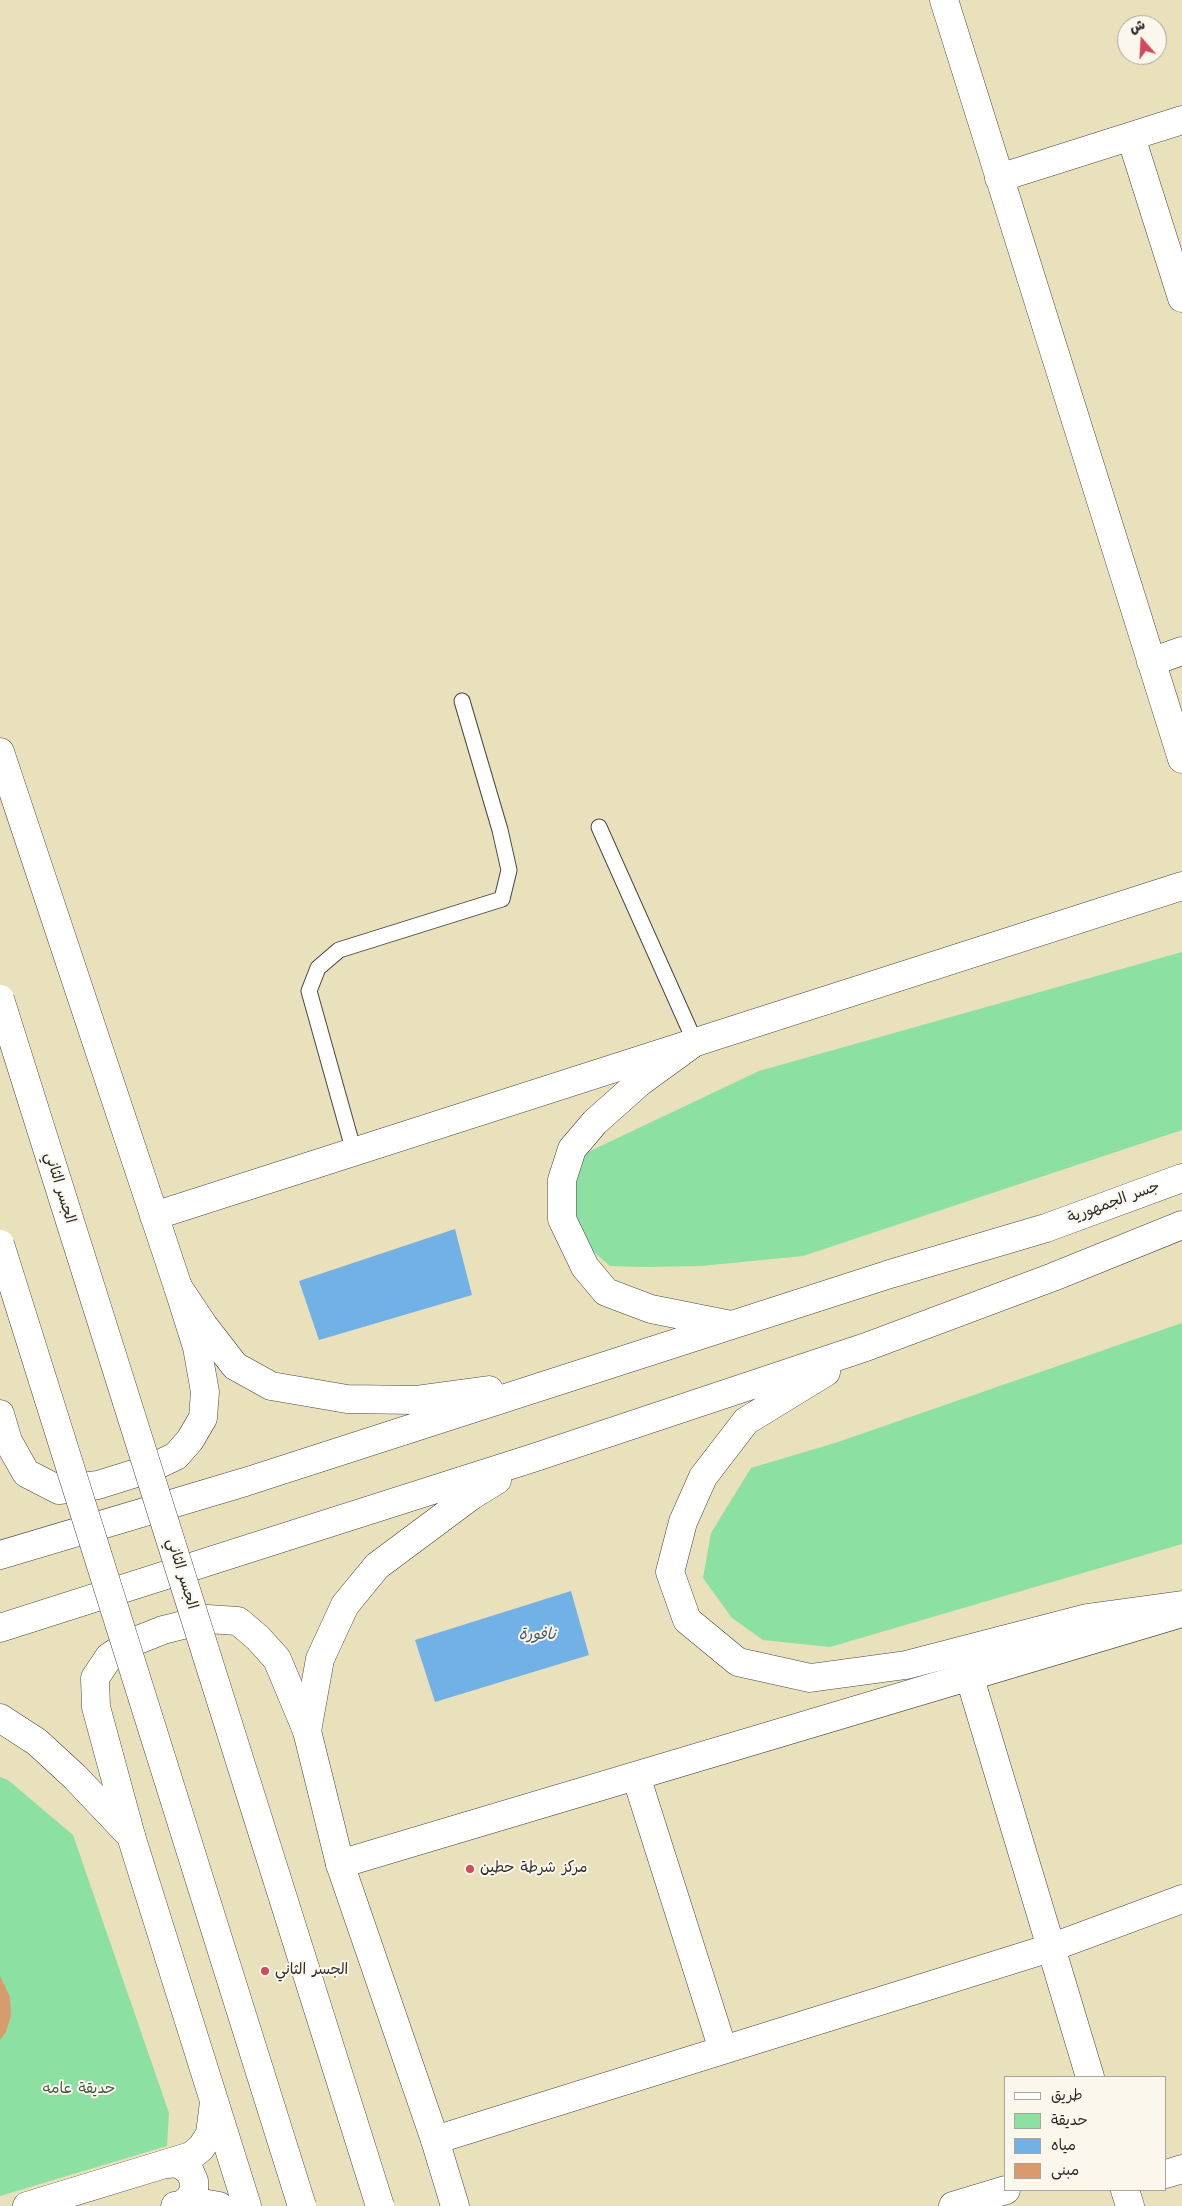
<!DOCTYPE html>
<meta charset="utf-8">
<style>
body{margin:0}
#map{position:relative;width:1182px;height:2206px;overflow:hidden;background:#e9e0bc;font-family:"Architects Daughter","Playpen Sans Arabic",sans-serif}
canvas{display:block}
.legend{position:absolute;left:1004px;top:2076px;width:162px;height:115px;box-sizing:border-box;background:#fbf7ec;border:1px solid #a8a59f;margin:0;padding:6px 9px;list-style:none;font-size:15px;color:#2b2b2b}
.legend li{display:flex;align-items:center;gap:10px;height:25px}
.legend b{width:25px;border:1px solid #a8a59f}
.north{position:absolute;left:1117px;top:15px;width:50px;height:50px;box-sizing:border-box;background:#fbf7ec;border:1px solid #a8a59f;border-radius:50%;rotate:341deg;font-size:14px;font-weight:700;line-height:20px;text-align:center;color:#2b2b2b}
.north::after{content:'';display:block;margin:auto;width:18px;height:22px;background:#d1495b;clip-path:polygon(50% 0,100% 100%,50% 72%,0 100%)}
</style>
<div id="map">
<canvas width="1182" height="2206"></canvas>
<ul class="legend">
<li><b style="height:6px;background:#fff"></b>طريق</li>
<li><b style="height:14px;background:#8be0a2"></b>حديقة</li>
<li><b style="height:14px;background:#71b1e5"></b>مياه</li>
<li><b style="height:14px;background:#d99b6e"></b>مبنى</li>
</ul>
<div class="north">ش</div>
</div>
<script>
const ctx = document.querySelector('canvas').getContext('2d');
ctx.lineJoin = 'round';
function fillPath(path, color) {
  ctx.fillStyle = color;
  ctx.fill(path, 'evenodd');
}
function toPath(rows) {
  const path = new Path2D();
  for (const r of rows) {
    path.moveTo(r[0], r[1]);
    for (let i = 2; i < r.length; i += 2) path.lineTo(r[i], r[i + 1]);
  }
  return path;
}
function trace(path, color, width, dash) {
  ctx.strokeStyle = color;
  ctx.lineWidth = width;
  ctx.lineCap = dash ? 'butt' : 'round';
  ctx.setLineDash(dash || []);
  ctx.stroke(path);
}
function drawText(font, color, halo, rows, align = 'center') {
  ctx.font = font + ' "Architects Daughter","Playpen Sans Arabic",sans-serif';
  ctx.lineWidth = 4;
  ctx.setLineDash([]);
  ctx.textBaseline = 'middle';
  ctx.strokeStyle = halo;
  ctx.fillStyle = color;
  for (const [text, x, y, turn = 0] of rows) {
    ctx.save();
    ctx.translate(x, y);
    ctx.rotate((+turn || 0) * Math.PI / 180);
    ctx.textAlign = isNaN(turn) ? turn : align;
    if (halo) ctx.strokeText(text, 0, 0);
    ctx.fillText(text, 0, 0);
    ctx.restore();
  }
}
fillPath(toPath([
 [1182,952,1182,1130,803,1256,701,1266,643,1267,610,1266,580,1240,570,1192,576,1170,586,1153,759,1071],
 [1182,1323,1182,1544,830,1647,763,1640,732,1618,703,1578,711,1533,751,1468,835,1443],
 [0,1777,8,1780,73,1835,169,2113,167,2146,0,2196]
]), '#8be0a2');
fillPath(toPath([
 [455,1229,472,1295,319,1340,299,1281],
 [571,1591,589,1655,435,1702,415,1640]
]), '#71b1e5');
fillPath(toPath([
 [0,1976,10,1997,11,2015,6,2032,0,2040]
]), '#d99b6e');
const service = toPath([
 [599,827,695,1042],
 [354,1152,309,991,318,968,339,950,502,899,509,870,500,830,462,701]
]);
const minor = toPath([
 [944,0,1182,759],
 [1131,137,1182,298],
 [999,178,1182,120],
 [1151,662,1182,651],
 [969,1675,1090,2077],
 [636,1776,723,2050],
 [340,1864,1182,1613],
 [435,2140,1050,1948,1182,1899],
 [1166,2174,1182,2169],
 [1125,2190,1130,2206],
 [953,2206,1006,2190]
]);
const tertiary = toPath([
 [0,752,178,1287,197,1347,205,1392,203,1418,190,1440,176,1456,149,1469,98,1485,59,1490,26,1473,8,1441,0,1414],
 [154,1216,1182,886],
 [167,2164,176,2163,184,2167,190,2172,194,2181,194,2190,190,2198,183,2204],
 [27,2206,191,2156,201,2148,210,2134,214,2102],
 [175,2206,202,2203,219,2206],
 [247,2206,131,1836,96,1707,95,1678,109,1657,128,1644,163,1630,207,1619,238,1621,258,1638,277,1659,307,1731,340,1864,435,2140,455,2206]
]);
const primary = toPath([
 [695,1042,640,1082,595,1122,572,1149,562,1180,562,1219,585,1267,606,1292,651,1309,731,1325],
 [178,1287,204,1326,235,1366,271,1386,347,1399,415,1400,489,1390],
 [826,1372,746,1421,703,1477,683,1522,670,1572,687,1620,738,1662,810,1678,906,1665,1087,1618,1182,1605],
 [0,1555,245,1482,890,1274,1046,1228,1182,1178],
 [0,1628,533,1458,866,1347,1053,1277,1182,1225],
 [0,1718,37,1742,75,1777,131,1836],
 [307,1731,320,1659,345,1605,377,1566,471,1496,497,1480]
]);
trace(service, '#484641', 17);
trace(minor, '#484641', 29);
trace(tertiary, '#484641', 29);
trace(primary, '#484641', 29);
trace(service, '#fff', 15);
trace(minor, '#fff', 28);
trace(tertiary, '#fff', 28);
trace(primary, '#fff', 28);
const primaryBridge = toPath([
 [0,999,380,2206],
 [0,1244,302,2206]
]);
trace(primaryBridge, '#484641', 29, []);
trace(primaryBridge, '#fff', 28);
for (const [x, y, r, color] of [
 [470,1869,5,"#d1495b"],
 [265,1971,5,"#d1495b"]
]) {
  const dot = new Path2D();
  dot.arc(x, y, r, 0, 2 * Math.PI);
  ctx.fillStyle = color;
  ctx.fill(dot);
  trace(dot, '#fbf7ec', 2);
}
drawText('15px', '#2b2b2b', '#fbf7ec', [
 ["الجسر الثاني",59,1188,73],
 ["جسر الجمهورية",1114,1203,-20],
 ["الجسر الثاني",181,1574,73]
]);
drawText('15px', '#2b2b2b', '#fbf7ec', [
 ["مركز شرطة حطين",480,1869],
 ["الجسر الثاني",275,1971]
], 'left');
drawText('15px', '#435849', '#fbf7ec', [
 ["حديقة عامه",79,2090]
]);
drawText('italic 16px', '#445a6c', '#fbf7ec', [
 ["نافورة",537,1636]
]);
</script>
